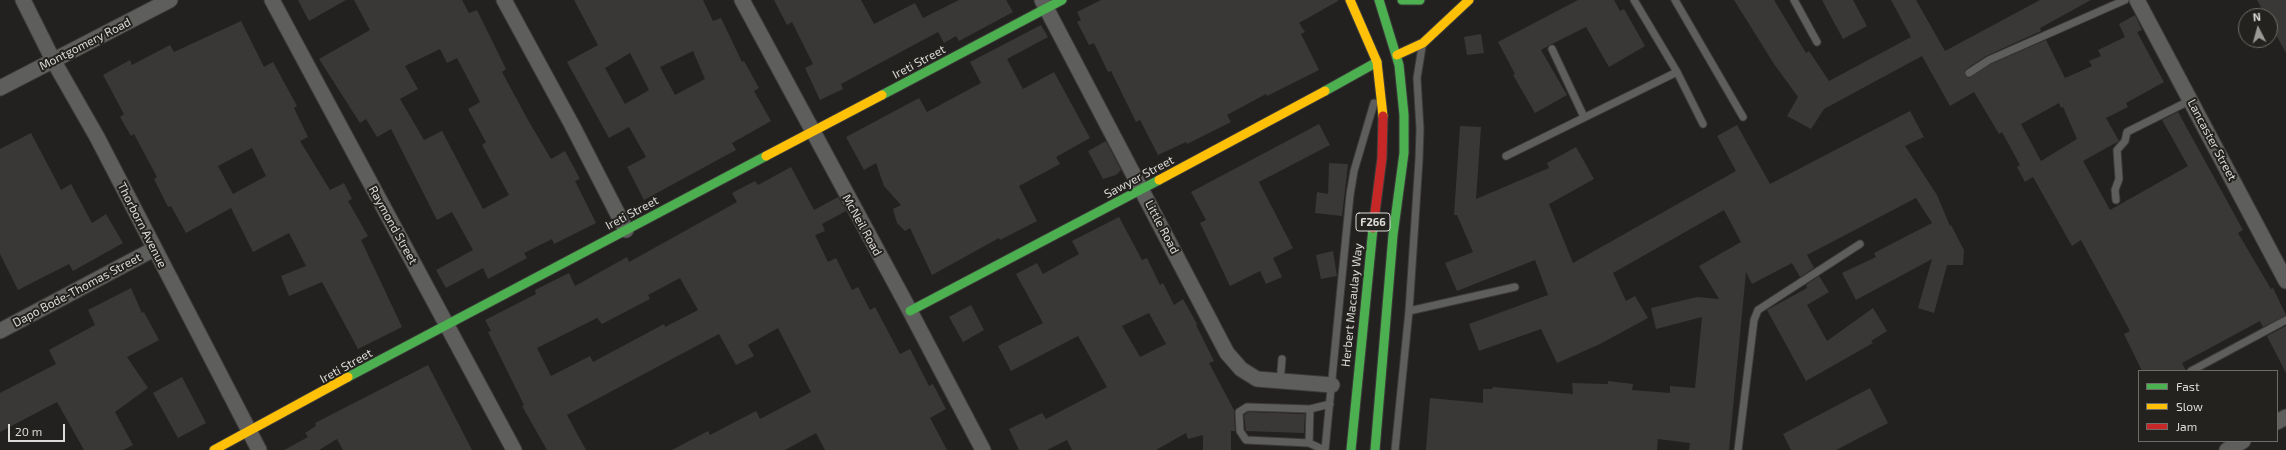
<!DOCTYPE html>
<style>
body{margin:0}
#map{position:relative;width:2286px;height:450px;overflow:hidden;background:#23211f;font-family:"Exo 2",sans-serif}
canvas{display:block}
.legend{position:absolute;left:2138px;top:370px;width:140px;height:72px;box-sizing:border-box;background:#24221e;border:1px solid #6e6c68;margin:0;padding:5px 7px;list-style:none;font-size:12px;color:#dcdbd8}
.legend li{display:flex;align-items:center;gap:8px;height:20px}
.legend b{width:20px;border:1px solid #6e6c68}
.north{position:absolute;left:2238px;top:8px;width:40px;height:40px;box-sizing:border-box;background:#24221e;border:1px solid #6e6c68;border-radius:50%;rotate:354deg;font-size:11px;font-weight:700;line-height:16px;text-align:center;color:#dcdbd8}
.north::after{content:'';display:block;margin:auto;width:14px;height:18px;background:#9b9a97;clip-path:polygon(50% 0,100% 100%,50% 72%,0 100%)}
.scale{position:absolute;left:8px;top:424px;width:57px;height:18px;box-sizing:border-box;border:2px solid #dcdbd8;border-top:0;padding-left:5px;font-size:12px;line-height:14px;white-space:nowrap;color:#dcdbd8;-webkit-text-stroke:3px #24221e;paint-order:stroke}
</style>
<div id="map">
<canvas width="2286" height="450"></canvas>
<ul class="legend">
<li><b style="height:5px;background:#4caf50"></b>Fast</li>
<li><b style="height:5px;background:#ffc107"></b>Slow</li>
<li><b style="height:5px;background:#c62828"></b>Jam</li>
</ul>
<div class="north">N</div>
<div class="scale">20 m</div>
</div>
<script>
const ctx = document.querySelector('canvas').getContext('2d');
ctx.lineJoin = 'round';
function fillPath(path, color) {
  ctx.fillStyle = color;
  ctx.fill(path, 'evenodd');
}
function toPath(rows) {
  const path = new Path2D();
  for (const r of rows) {
    path.moveTo(r[0], r[1]);
    for (let i = 2; i < r.length; i += 2) path.lineTo(r[i], r[i + 1]);
  }
  return path;
}
function trace(path, color, width, dash) {
  ctx.strokeStyle = color;
  ctx.lineWidth = width;
  ctx.lineCap = dash ? 'butt' : 'round';
  ctx.setLineDash(dash || []);
  ctx.stroke(path);
}
function drawText(font, color, halo, rows, align = 'center') {
  ctx.font = font + ' "Exo 2",sans-serif';
  ctx.lineWidth = 4;
  ctx.setLineDash([]);
  ctx.textBaseline = 'middle';
  ctx.strokeStyle = halo;
  ctx.fillStyle = color;
  for (const [text, x, y, turn = 0] of rows) {
    ctx.save();
    ctx.translate(x, y);
    ctx.rotate((+turn || 0) * Math.PI / 180);
    ctx.textAlign = isNaN(turn) ? turn : align;
    if (halo) ctx.strokeText(text, 0, 0);
    ctx.fillText(text, 0, 0);
    ctx.restore();
  }
}
fillPath(toPath([
 [298,0,346,0,309,21],
 [354,0,462,0,469,13,477,10,506,69,502,72,528,120,551,159,565,151,580,179,575,181,596,223,554,244,552,239,524,253,527,258,488,279,483,268,446,288,436,270,473,250,452,212,437,220,391,129,377,137,366,119,360,123,319,59,370,30],
 [440,49,447,63,457,58,480,102,468,109,486,142,482,145,509,195,483,209,442,131,424,140,400,99,418,89,405,66],
 [574,0,703,0,713,21,721,18,742,62,744,61,759,88,754,91,771,121,732,143,736,150,644,200,627,167,646,157,629,127,609,138,567,62,598,45],
 [693,51,705,79,675,95,660,67],
 [630,53,649,90,625,104,605,68],
 [774,0,861,0,874,24,915,3,923,18,959,0,1006,0,1013,12,959,41,956,36,944,43,938,32,841,84,843,89,820,100,805,68,813,64,792,22,787,25],
 [1101,0,1338,0,1338,1,1299,23,1305,32,1301,34,1319,70,1267,96,1266,94,1227,115,1231,122,1187,144,1186,142,1158,155,1140,120,1136,122,1111,71,1108,72,1094,43,1089,45,1077,22,1081,20,1077,12],
 [1578,0,1614,0,1620,11,1624,9,1645,46,1609,67,1586,27,1550,45,1541,50,1567,95,1535,113,1513,75,1515,74,1498,42],
 [1734,0,1774,0,1806,53,1809,51,1829,81,1911,37,1891,0,1916,0,1945,51,2040,0,2091,0,2040,28,2041,31,1986,56,1965,70,1965,75,1969,78,1991,64,2046,40,2065,78,2092,66,2089,61,2101,56,2098,50,2125,37,2119,24,2135,15,2142,30,2137,32,2164,82,2126,103,2128,107,2106,118,2119,141,2083,161,2110,210,2188,166,2162,120,2178,112,2243,230,2238,233,2271,289,2273,288,2286,315,2263,327,2260,321,2182,363,2186,371,2142,371,2124,334,2130,331,2081,240,2072,246,2033,177,2025,182,2017,167,2020,165,2002,132,1999,134,1974,92,1950,106,1922,56,1824,109,1811,129,1787,116,1798,97,1774,64],
 [2059,103,2061,108,2063,107,2077,139,2041,161,2021,124],
 [1822,0,1853,0,1867,26,1843,39],
 [2257,0,2286,0,2286,53,2270,24,2270,16,2266,16],
 [241,21,264,67,273,62,297,106,294,108,308,137,300,141,330,190,344,183,352,199,348,201,368,236,361,240,402,327,358,349,322,282,289,296,281,276,306,266,289,233,253,252,231,208,186,233,171,206,168,207,154,179,157,177,134,134,131,136,120,117,124,114,103,75,130,60,132,65,170,45,174,52],
 [252,148,266,176,233,194,218,166],
 [1041,25,1048,37,1007,59,1023,89,1054,72,1090,138,1056,157,1060,164,1019,186,1037,221,1000,240,999,238,932,275,910,228,905,231,897,223,893,209,901,205,884,186,876,163,864,170,846,137,919,98,927,112,981,83,970,62],
 [1481,34,1484,53,1467,55,1464,37],
 [1910,111,1924,137,1905,146,1937,195,1950,226,1951,225,1964,250,1963,265,1947,265,1934,313,1918,308,1932,259,1856,300,1842,273,1876,257,1874,253,1932,223,1916,198,1807,255,1814,268,1800,277,1792,263,1752,284,1746,272,1729,450,1689,450,1690,443,1658,439,1657,450,1426,450,1430,398,1483,403,1483,389,1492,389,1493,387,1573,394,1572,383,1608,384,1608,381,1633,384,1632,390,1670,393,1670,386,1695,388,1702,317,1656,329,1651,308,1697,297,1719,299,1699,266,1741,242,1724,210,1613,273,1626,301,1635,296,1648,318,1600,344,1557,363,1541,329,1479,351,1469,324,1548,295,1535,260,1457,291,1445,263,1473,252,1457,215,1454,215,1460,126,1481,127,1476,199,1549,168,1547,163,1576,147,1594,179,1549,204,1573,263,1736,171,1717,136,1737,125,1770,184],
 [1319,124,1330,145,1259,182,1293,248,1273,258,1282,277,1266,284,1260,271,1230,286,1200,223,1206,220,1191,192],
 [31,133,61,190,71,184,92,223,106,214,123,243,73,271,69,264,18,290,0,254,0,149],
 [1106,141,1121,170,1116,175,1103,179,1088,151],
 [1329,163,1348,164,1342,216,1315,213,1317,192,1328,194],
 [791,167,814,210,838,197,846,211,822,224,825,231,815,235,828,262,836,258,852,290,858,287,870,310,875,307,900,354,910,349,929,386,933,384,946,409,930,418,947,450,825,450,816,433,785,450,672,450,708,431,710,435,756,411,760,419,811,392,778,328,748,345,754,356,736,365,719,334,567,415,586,450,547,450,522,406,524,405,488,332,491,331,485,320,536,294,535,290,569,273,575,286,627,257,629,262,737,202,732,193,755,181,758,185],
 [680,278,698,310,665,327,664,324,593,362,590,356,551,376,537,348,597,318,602,324,650,299,648,295],
 [1119,217,1142,260,1147,258,1160,285,1163,283,1174,305,1183,299,1197,324,1196,325,1214,361,1209,363,1234,410,1235,431,1231,431,1231,450,1203,450,1203,435,1188,439,1186,433,1156,450,1072,450,1067,440,1047,450,1019,450,1009,429,1042,413,1046,419,1107,387,1078,336,1011,371,998,346,1043,323,1016,274,1037,263,1043,274,1079,254,1072,241],
 [1149,313,1166,344,1140,357,1122,326],
 [1333,251,1337,276,1321,279,1316,255],
 [1819,276,1829,292,1807,305,1827,341,1873,308,1887,331,1871,341,1873,343,1806,381,1767,310,1807,288,1806,285],
 [131,288,142,313,144,312,159,340,127,357,148,388,115,412,133,445,123,450,84,450,57,402,0,432,0,393,56,364,49,350,95,325,88,310],
 [971,305,984,330,963,342,949,317],
 [2286,326,2286,373,2267,336],
 [428,365,472,450,343,450,337,439,319,450,284,450,308,437,305,433,316,426,315,423],
 [182,377,206,423,178,438,153,393],
 [1870,388,1888,423,1836,450,1791,450,1783,434],
 [1248,412,1305,414,1304,433,1246,431,1244,415]
]), '#3a3836');
const lane = toPath([
 [1634,0,1677,72,1703,124],
 [1675,0,1743,117],
 [1794,0,1817,42],
 [1552,49,1584,117],
 [1969,73,1989,60,2125,0],
 [1506,156,1677,72],
 [2116,200,2115,190,2119,179,2117,150,2125,141,2127,132,2191,100],
 [1409,311,1515,287],
 [2191,371,2286,320],
 [1280,382,1282,359],
 [1309,443,1246,440,1240,431,1239,412,1247,407,1310,409],
 [1324,450,1309,443,1310,409,1330,404],
 [1325,450,1350,195,1354,171,1374,103],
 [1395,450,1409,311,1419,160,1420,129,1417,78,1422,47],
 [1738,450,1754,320,1758,310,1860,244]
]);
const street = toPath([
 [23,0,53,60,97,137,259,450],
 [272,0,514,450],
 [504,0,572,125,626,230],
 [742,0,910,311,983,450],
 [1042,0,1227,353,1241,369,1257,379,1332,385],
 [2137,0,2286,281],
 [0,88,170,0],
 [0,331,154,249],
 [2277,422,2286,417],
 [2227,450,2243,441]
]);
const fast = toPath([
 [1402,0,1420,0],
 [1325,91,1377,62],
 [882,95,1062,0],
 [910,311,1159,180],
 [348,377,766,156],
 [1351,450,1373,228],
 [1375,450,1393,235,1404,153,1404,115,1399,65,1379,0]
]);
const slow = toPath([
 [1350,0,1377,62,1383,116],
 [1397,55,1423,43,1469,0],
 [766,156,882,95],
 [1159,180,1325,91],
 [214,450,348,377]
]);
const jam = toPath([
 [1373,228,1382,158,1383,116]
]);
trace(lane, '#3c3b3a', 9);
trace(street, '#3c3b3a', 17);
trace(fast, '#3c3b3a', 11);
trace(slow, '#3c3b3a', 11);
trace(jam, '#3c3b3a', 11);
trace(lane, '#5e5e5d', 7);
trace(street, '#5e5e5d', 15);
trace(fast, '#4caf50', 9);
trace(slow, '#ffc107', 9);
trace(jam, '#c62828', 9);
for (const [x, y, w] of [
 [1373,222,34]
]) {
  const box = new Path2D();
  box.roundRect(x - w / 2, y - 9, w, 18, 3);
  ctx.fillStyle = '#24221e';
  ctx.fill(box);
  trace(box, '#dcdbd8', 1);
}
drawText('bold 11px', '#dcdbd8', null, [
 ["F266",1373,222]
]);
drawText('12px', '#dcdbd8', '#24221e', [
 ["Montgomery Road",85,44,-27],
 ["Ireti Street",919,62,-28],
 ["Lancaster Street",2212,140,62],
 ["Sawyer Street",1139,177,-28],
 ["Ireti Street",632,213,-28],
 ["Thorborn Avenue",142,225,63],
 ["Raymond Street",393,225,61],
 ["McNeil Road",862,225,61],
 ["Little Road",1162,227,62],
 ["Dapo Bode-Thomas Street",77,290,-28],
 ["Herbert Macaulay Way",1352,305,-84],
 ["Ireti Street",346,366,-29]
]);
</script>
